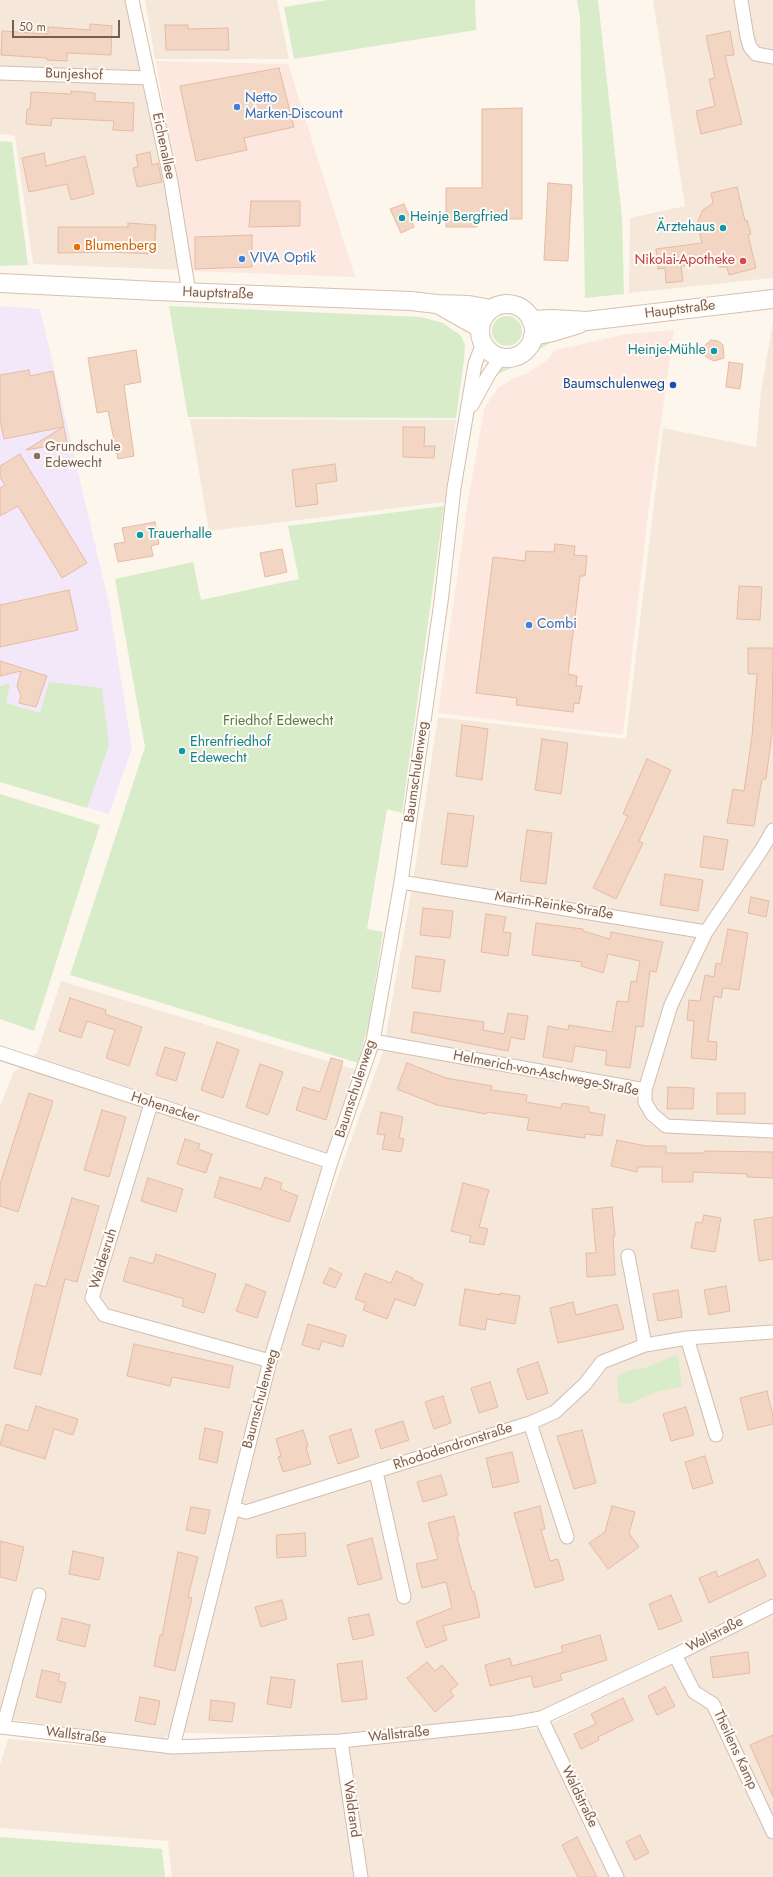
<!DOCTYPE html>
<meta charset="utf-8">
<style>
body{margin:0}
#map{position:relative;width:773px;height:1877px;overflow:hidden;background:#fdf6ec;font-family:Jost,sans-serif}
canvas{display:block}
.scale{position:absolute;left:12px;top:20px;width:108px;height:18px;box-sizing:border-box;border:2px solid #7a5c4d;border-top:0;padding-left:5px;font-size:12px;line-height:14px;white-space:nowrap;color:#7a5c4d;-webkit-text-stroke:3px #fffaf3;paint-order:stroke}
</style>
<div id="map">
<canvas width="773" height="1877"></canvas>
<div class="scale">50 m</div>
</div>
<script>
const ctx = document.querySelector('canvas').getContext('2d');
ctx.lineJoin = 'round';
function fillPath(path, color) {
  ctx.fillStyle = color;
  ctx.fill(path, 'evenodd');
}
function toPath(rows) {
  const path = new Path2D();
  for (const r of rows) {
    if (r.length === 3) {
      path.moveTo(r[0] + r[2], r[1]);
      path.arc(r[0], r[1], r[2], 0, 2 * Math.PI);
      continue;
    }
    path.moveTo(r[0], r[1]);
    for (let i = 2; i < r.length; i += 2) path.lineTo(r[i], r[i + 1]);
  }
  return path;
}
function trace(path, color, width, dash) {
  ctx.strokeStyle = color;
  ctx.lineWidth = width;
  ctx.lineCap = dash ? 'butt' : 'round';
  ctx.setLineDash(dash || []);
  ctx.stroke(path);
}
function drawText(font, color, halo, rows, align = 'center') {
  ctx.font = font + ' Jost,sans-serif';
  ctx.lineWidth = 4;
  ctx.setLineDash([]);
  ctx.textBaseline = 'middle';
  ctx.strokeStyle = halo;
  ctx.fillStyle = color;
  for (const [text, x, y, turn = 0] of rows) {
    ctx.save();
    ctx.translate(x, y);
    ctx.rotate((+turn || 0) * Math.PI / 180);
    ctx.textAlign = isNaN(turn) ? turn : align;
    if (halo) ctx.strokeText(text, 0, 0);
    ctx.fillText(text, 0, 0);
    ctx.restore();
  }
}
fillPath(toPath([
 [0,0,137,0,182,270,33,264,15,136,0,134],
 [145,0,277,0,289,59,155,59],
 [653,0,773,0,773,278,629,293,630,218,685,206],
 [773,322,773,1597,536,1714,317,1736,183,1733,269,1369,383,1051,412,888,438,717,626,739,663,428,756,447,761,391],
 [190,419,456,420,445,502,209,531],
 [61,981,357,1070,320,1173,259,1375,173,1729,162,1740,0,1718,0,1106,13,1073,37,1053],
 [773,1615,773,1877,172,1877,168,1841,0,1828,0,1765,8,1739,180,1754,320,1747,541,1728]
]), '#f5e8da');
fillPath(toPath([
 [156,61,288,64,355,277,190,271],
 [674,330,648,514,623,735,438,713,467,507,484,409,498,388,512,379,526,374,546,361,555,350,627,334]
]), '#fde8e0');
fillPath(toPath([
 [0,306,40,309,109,604,132,748,109,814,0,782]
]), '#f3e8fa');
fillPath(toPath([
 [328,0,475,0,476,30,294,59,284,7],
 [577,0,598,0,622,218,624,294,585,298,580,18],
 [0,141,12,142,28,265,0,266],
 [169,306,421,317,443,323,461,336,465,345,464,360,456,418,188,417],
 [507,331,15],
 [550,339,551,342,540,349,527,362,497,374,496,373,505,366,519,362,528,357,541,344],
 [444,506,402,813,387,809,367,929,383,932,369,1022,358,1063,70,975,145,747,115,579,193,562,201,600,299,579,288,526],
 [49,682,102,688,109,745,87,808,0,782,0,686,10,683,6,703,40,713],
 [0,794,100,825,34,1031,0,1019],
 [678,1354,682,1386,653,1393,629,1404,619,1402,617,1376,633,1369,645,1368],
 [0,1837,162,1849,165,1877,0,1877]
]), '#d8ecc9');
const building = toPath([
 [90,24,112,26,111,55,67,53,67,61,47,60,47,58,1,55,2,31,48,34,48,27,90,30,90,24],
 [165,25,188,25,188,29,228,28,229,50,166,50,165,25],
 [730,31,734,55,725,56,742,124,701,134,696,111,715,106,709,79,715,78,706,36,730,31],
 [279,68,294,127,244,138,247,150,196,161,180,86,279,68],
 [71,91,95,93,95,101,134,103,133,131,113,130,114,121,52,118,51,126,26,124,27,109,30,109,31,92,71,94,71,91],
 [522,108,522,219,477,219,477,227,446,227,446,188,482,188,482,109,522,108],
 [150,152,152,165,158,163,162,182,137,187,133,168,138,167,136,155,150,152],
 [44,153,46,166,85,156,94,194,71,200,67,184,29,192,22,158,44,153],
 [548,183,572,185,568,261,544,260,548,183],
 [737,187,745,221,747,220,751,234,748,235,756,268,729,275,727,267,720,267,714,263,710,256,690,262,690,265,681,266,683,281,666,283,665,268,658,269,656,249,702,243,697,223,703,210,713,203,711,193,737,187],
 [251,201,300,201,300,226,249,227,251,201],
 [404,204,414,227,401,233,390,209,404,204],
 [128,223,156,225,154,254,109,252,58,253,58,227,128,227,128,223],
 [252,235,252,267,195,269,195,237,252,235],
 [711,340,718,341,723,345,724,358,714,361,705,356,704,346,711,340],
 [136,350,141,382,124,385,134,456,118,459,108,411,97,413,88,358,136,350],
 [729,362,743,364,740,389,726,387,729,362],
 [29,370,30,376,53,371,67,443,26,450,63,427,4,439,0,420,0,375,29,370],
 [403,427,425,427,424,446,435,446,434,458,403,457,403,427],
 [20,454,87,563,62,578,18,506,0,516,0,488,5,485,0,477,0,466,20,454],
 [335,464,337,481,316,484,318,504,296,507,292,470,335,464],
 [155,522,159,544,151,546,153,556,118,562,114,544,125,542,122,528,155,522],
 [555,544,575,546,574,555,587,556,585,576,580,576,568,674,577,676,576,686,582,686,579,704,574,703,573,712,516,705,517,698,476,693,493,557,525,561,526,551,554,552,555,544],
 [282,549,287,572,265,577,260,553,282,549],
 [739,586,762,587,760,620,737,619,739,586],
 [69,590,78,630,0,647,0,605,69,590],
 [748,648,773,648,772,733,766,779,762,779,754,826,727,823,733,789,744,791,752,736,757,674,748,674,748,648],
 [0,661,47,676,36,707,19,703,21,696,17,686,21,671,0,676,0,661],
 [462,725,488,729,482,780,456,776,462,725],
 [542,739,568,743,561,794,535,790,542,739],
 [647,759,671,770,639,841,643,843,616,899,593,888,628,816,623,814,647,759],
 [448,813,474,816,467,867,441,864,448,813],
 [527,830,552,833,546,884,520,881,527,830],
 [704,836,728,840,723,870,700,867,704,836],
 [665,874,703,880,698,911,660,905,665,874],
 [751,897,769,901,766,917,748,913,751,897],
 [423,908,453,911,450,938,420,935,423,908],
 [486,914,506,917,503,932,511,933,508,956,481,952,486,914],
 [536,923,583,929,583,931,610,939,611,932,663,942,656,972,650,971,643,1027,636,1026,630,1068,605,1065,607,1051,575,1046,572,1062,543,1057,548,1026,568,1030,569,1025,612,1032,617,1001,628,1002,631,981,636,982,640,961,608,954,603,973,581,966,582,962,532,955,536,923],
 [728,929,748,933,739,990,723,988,721,998,714,996,708,1041,717,1042,716,1060,691,1058,694,1021,687,1020,689,1000,700,1001,705,975,714,977,716,963,721,964,728,929],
 [416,956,445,960,440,992,412,988,416,956],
 [70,998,106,1010,105,1014,142,1027,129,1066,106,1058,115,1030,87,1021,81,1038,59,1031,70,998],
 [414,1012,484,1022,483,1030,504,1034,508,1013,528,1016,524,1040,511,1037,508,1051,411,1032,414,1012],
 [217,1042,239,1050,223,1098,201,1090,217,1042],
 [165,1047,185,1053,176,1081,156,1075,165,1047],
 [331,1058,343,1061,326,1120,296,1110,303,1087,320,1092,331,1058],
 [407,1063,446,1078,492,1086,491,1090,527,1095,526,1102,561,1108,562,1103,589,1107,589,1112,605,1115,602,1136,585,1134,585,1138,527,1130,529,1118,487,1112,486,1114,437,1105,397,1089,407,1063],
 [260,1064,283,1072,268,1115,246,1107,260,1064],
 [668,1087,694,1088,693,1109,667,1109,668,1087],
 [29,1093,53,1101,18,1212,0,1206,0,1184,29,1093],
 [717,1093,745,1093,745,1114,717,1114,717,1093],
 [102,1110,126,1117,109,1177,84,1170,102,1110],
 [381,1112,403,1117,399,1138,404,1139,401,1152,382,1149,385,1135,377,1134,381,1112],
 [185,1139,200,1144,198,1149,212,1154,206,1173,177,1164,185,1139],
 [617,1140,646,1146,666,1146,666,1153,704,1153,704,1151,773,1152,773,1178,747,1177,747,1174,693,1172,693,1182,662,1182,662,1167,638,1167,637,1172,611,1166,617,1140],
 [220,1177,261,1189,265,1177,282,1183,280,1189,298,1196,289,1222,214,1197,220,1177],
 [148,1178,183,1189,176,1212,141,1201,148,1178],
 [463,1183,489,1190,479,1227,488,1229,484,1245,469,1242,471,1236,451,1231,463,1183],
 [72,1198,99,1206,77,1282,65,1279,41,1375,14,1368,35,1284,46,1287,72,1198],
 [612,1207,615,1236,613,1236,615,1275,587,1277,586,1253,596,1253,592,1209,612,1207],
 [704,1215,721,1218,715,1252,691,1248,696,1222,702,1223,704,1215],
 [773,1217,773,1259,759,1261,754,1220,773,1217],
 [156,1254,216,1274,204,1313,182,1306,184,1299,123,1281,130,1257,153,1264,156,1254],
 [330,1268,342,1274,335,1288,323,1283,330,1268],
 [396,1271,413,1278,413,1280,423,1284,415,1306,395,1299,387,1319,363,1310,366,1303,355,1299,365,1273,391,1283,396,1271],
 [246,1284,266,1292,257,1318,236,1311,246,1284],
 [726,1286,730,1311,709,1315,704,1290,726,1286],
 [465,1289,500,1295,500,1293,520,1296,515,1324,487,1319,485,1330,459,1325,465,1289],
 [678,1290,682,1317,658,1321,653,1294,678,1290],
 [573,1302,576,1315,617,1304,624,1329,558,1343,550,1308,573,1302],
 [308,1324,346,1335,343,1347,322,1341,319,1350,302,1345,308,1324],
 [134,1344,233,1366,229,1388,172,1377,170,1386,127,1376,134,1344],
 [538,1362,548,1393,527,1400,517,1369,538,1362],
 [490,1382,498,1407,479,1413,471,1388,490,1382],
 [767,1391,773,1416,773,1424,748,1430,740,1398,767,1391],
 [443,1396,451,1423,434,1429,425,1402,443,1396],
 [36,1406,78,1419,73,1435,54,1429,45,1459,0,1445,6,1424,28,1431,36,1406],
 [686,1407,694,1435,671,1441,663,1414,686,1407],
 [403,1421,409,1440,381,1449,375,1430,403,1421],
 [205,1428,223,1432,217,1463,199,1459,205,1428],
 [351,1429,359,1457,338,1464,329,1436,351,1429],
 [303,1430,308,1446,306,1447,311,1464,283,1472,278,1457,281,1456,276,1439,303,1430],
 [582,1430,596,1483,574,1489,557,1436,582,1430],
 [512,1452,519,1482,493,1488,486,1458,512,1452],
 [705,1456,713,1483,693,1489,685,1462,705,1456],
 [441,1475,447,1495,423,1502,417,1482,441,1475],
 [540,1506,545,1529,541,1530,550,1561,558,1559,564,1580,535,1588,514,1513,540,1506],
 [612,1506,635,1512,629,1533,639,1547,608,1569,589,1543,605,1532,612,1506],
 [191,1507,210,1510,205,1534,186,1530,191,1507],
 [454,1516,459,1536,457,1537,472,1591,474,1591,480,1617,443,1626,447,1640,426,1648,416,1622,452,1608,446,1582,422,1588,416,1564,438,1559,428,1523,454,1516],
 [305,1533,306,1556,277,1558,276,1535,305,1533],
 [372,1538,382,1579,358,1585,347,1545,372,1538],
 [0,1541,24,1547,16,1581,0,1577,0,1541],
 [73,1551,104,1558,99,1580,69,1574,73,1551],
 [178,1552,198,1557,188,1597,192,1598,175,1671,154,1666,160,1635,162,1636,178,1552],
 [758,1559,766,1576,709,1603,699,1578,716,1571,718,1577,758,1559],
 [671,1595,682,1621,659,1630,649,1604,671,1595],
 [282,1600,287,1619,261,1627,255,1607,282,1600],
 [369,1614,374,1635,353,1640,348,1618,369,1614],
 [62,1618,90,1625,85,1647,57,1640,62,1618],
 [600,1635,607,1660,560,1674,562,1680,534,1688,531,1676,490,1686,485,1665,510,1658,512,1666,563,1652,561,1646,600,1635],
 [748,1652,750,1673,713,1678,710,1657,748,1652],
 [362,1661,367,1699,342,1702,337,1664,362,1661],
 [427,1662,435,1671,442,1665,458,1684,450,1691,454,1696,435,1712,407,1678,427,1662],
 [42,1670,60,1674,58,1681,66,1683,61,1703,36,1697,42,1670],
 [271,1677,295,1680,291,1708,267,1704,271,1677],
 [665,1687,675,1706,657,1715,648,1696,665,1687],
 [140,1697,160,1701,155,1725,135,1721,140,1697],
 [623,1698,633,1720,598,1737,599,1740,581,1749,574,1734,596,1724,591,1714,623,1698],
 [211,1700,235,1703,232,1722,209,1720,211,1700],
 [773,1735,773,1797,750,1745,773,1735],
 [640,1835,649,1853,635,1860,626,1842,640,1835],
 [577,1837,597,1877,578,1877,562,1845,577,1837]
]);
fillPath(building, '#f3d5c3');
trace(building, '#e6bba3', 1);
const street = toPath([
 [132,0,171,182,189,293],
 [741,0,747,37,750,47,756,54,773,57],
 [0,73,149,78],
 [472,405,489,374,501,357],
 [401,882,706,932],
 [373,1041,645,1090,645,1102,652,1114,666,1126,773,1131],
 [0,1053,331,1162],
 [645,1090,671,1005,706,932,762,849,773,830],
 [151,1104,92,1298,104,1315,270,1361],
 [628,1256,645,1345],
 [687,1338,716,1435],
 [530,1423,567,1537],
 [376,1472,404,1597],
 [233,1508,246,1512,530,1423,555,1412,585,1384,602,1362,645,1345,687,1338,773,1332],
 [675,1655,694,1692,713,1704,773,1832],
 [541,1718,617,1877],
 [0,1727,173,1747,341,1741,513,1723,541,1718,675,1655,773,1606],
 [3,1727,39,1595],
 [341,1741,361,1877],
 [173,1747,270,1361,331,1162,373,1041,401,882,441,602,454,488,475,364,483,343]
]);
const secondary = toPath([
 [0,283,156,291,411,301,437,304,469,305,491,309],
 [507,331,27],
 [441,306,480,328],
 [531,320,552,319,587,321,773,299],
 [533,336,553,332,579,324]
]);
trace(street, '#d1beb0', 15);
trace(secondary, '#d6c0b0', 20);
trace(street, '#fff', 13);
trace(secondary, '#fff', 18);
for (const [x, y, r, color] of [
 [237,107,4,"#3f7fe0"],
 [402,218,4,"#0f9aa8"],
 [723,228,4,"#0f9aa8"],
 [77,247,4,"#e8710a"],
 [242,259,4,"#3f7fe0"],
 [743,261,4,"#e0444e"],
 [714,351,4,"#0f9aa8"],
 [673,385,4,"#1a4fb4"],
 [37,456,4,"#8d6e63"],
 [140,535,4,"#0f9aa8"],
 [529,625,4,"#3f7fe0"],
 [182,751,4,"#0f9aa8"]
]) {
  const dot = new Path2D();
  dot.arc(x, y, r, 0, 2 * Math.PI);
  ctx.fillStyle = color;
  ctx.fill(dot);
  trace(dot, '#fffaf3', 1.5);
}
drawText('14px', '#7a5c4d', '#fffaf3', [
 ["Bunjeshof",74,75,2],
 ["Eichenallee",163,146,78],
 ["Hauptstraße",218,294,2],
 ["Hauptstraße",680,310,-7],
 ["Baumschulenweg",417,772,-82],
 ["Martin-Reinke-Straße",554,906,9],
 ["Helmerich-von-Aschwege-Straße",546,1074,11],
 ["Baumschulenweg",356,1089,-72],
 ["Hohenacker",165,1108,18],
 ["Waldesruh",104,1259,-73],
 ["Baumschulenweg",261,1399,-75],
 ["Rhododendronstraße",453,1447,-18],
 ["Wallstraße",715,1635,-27],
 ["Wallstraße",399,1735,-6],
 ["Wallstraße",76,1736,7],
 ["Theilens Kamp",735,1750,65],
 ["Waldstraße",579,1797,64],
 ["Waldrand",351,1809,82]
]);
drawText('14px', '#366cbe', '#fffaf3', [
 ["Netto",245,99],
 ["Marken-Discount",245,115],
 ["VIVA Optik",250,259],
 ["Combi",537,625]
], 'left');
drawText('14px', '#0d838f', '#fffaf3', [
 ["Heinje Bergfried",410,218],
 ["Ärztehaus",715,228,"right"],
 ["Heinje-Mühle",706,351,"right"],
 ["Trauerhalle",148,535],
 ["Ehrenfriedhof",190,743],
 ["Edewecht",190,759]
], 'left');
drawText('14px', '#c56008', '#fffaf3', [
 ["Blumenberg",85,247]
], 'left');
drawText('14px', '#be3a42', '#fffaf3', [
 ["Nikolai-Apotheke",735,261]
], 'right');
drawText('14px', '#164399', '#fffaf3', [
 ["Baumschulenweg",665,385]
], 'right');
drawText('14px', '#785e54', '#fffaf3', [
 ["Grundschule",45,448],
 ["Edewecht",45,464]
], 'left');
drawText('14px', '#537a41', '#fffaf3', [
 ["Friedhof Edewecht",278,722]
]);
</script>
